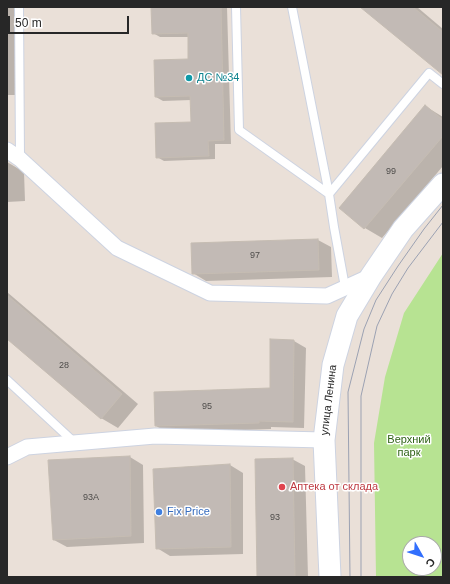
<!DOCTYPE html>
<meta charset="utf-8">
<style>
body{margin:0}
#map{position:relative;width:450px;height:584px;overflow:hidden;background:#eae0d8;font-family:Helvetica,sans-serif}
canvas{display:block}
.frame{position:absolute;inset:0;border:8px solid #272727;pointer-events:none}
.north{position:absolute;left:402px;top:536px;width:40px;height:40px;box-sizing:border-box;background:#fff;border:1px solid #a9a9a9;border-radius:50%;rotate:129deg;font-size:11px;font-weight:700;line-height:16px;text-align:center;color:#272727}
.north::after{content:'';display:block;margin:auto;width:14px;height:18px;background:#326ffd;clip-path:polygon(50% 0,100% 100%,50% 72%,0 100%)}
.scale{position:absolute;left:8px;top:16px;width:121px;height:18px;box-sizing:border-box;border:2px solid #272727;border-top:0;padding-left:5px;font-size:12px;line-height:14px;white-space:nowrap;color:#272727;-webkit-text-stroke:3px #fff;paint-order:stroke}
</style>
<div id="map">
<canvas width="450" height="584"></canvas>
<div class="frame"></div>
<div class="north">С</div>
<div class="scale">50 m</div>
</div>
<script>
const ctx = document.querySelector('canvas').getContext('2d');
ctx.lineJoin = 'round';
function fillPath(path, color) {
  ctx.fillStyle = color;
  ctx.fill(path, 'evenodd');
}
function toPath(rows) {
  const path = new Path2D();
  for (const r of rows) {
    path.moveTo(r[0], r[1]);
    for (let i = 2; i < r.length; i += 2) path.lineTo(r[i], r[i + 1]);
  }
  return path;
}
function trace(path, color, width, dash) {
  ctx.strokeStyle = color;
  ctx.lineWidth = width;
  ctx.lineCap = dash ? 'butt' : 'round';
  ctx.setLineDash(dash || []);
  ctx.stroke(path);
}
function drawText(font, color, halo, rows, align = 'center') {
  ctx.font = font + ' Helvetica,sans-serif';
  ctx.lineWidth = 3;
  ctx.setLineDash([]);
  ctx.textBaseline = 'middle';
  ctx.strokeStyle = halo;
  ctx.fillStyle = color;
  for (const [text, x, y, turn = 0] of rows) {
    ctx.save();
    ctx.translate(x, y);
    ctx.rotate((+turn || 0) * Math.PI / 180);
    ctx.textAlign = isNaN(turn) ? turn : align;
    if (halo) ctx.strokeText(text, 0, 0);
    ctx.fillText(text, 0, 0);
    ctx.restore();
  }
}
fillPath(toPath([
 [443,253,443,577,376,577,374,443,385,377,404,313],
 [410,544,434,544,434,568,410,568]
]), '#b7e392');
fillPath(toPath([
 [7,7,17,7,21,95,7,95],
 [152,7,227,7,231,144,215,144,215,159,164,161,157,157,192,123,191,100,163,101,156,97,189,60,189,37,160,37,153,33],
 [362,7,417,7,443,29,443,74],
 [425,106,443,117,443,166,382,238,365,228,340,207],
 [7,162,24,172,25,201,7,202],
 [318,240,331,247,332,277,206,281,193,273],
 [7,292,138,404,118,428,101,418,7,337],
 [294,341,306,348,304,428,271,427,271,429,168,433,156,426,271,389],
 [130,457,143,465,144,543,67,547,54,540],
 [292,459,305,466,308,577,258,577],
 [230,465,243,473,243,554,170,556,157,548]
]), '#0003');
const building = toPath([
 [151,7,221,7,224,140,208,141,209,156,156,158,155,123,191,122,190,96,155,97,154,60,188,59,188,33,152,34,151,7],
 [360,7,413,7,443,32,443,75,360,7],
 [425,105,443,120,443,136,364,229,339,208,425,105],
 [318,239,319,270,192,274,191,243,318,239],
 [7,295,122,394,101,419,7,339,7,295],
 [270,339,294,340,293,422,259,421,259,423,155,426,154,392,270,388,270,339],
 [130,456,131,536,53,540,48,460,130,456],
 [293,458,295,577,257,577,255,459,293,458],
 [230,464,231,547,156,549,153,469,230,464]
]);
fillPath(building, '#c2bab5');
trace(building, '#c5bcb2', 1);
const lane = toPath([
 [19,7,20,159],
 [236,7,239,130,329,194,429,73,443,84],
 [292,7,329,194,334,227,345,287],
 [7,380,75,443]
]);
const street = toPath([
 [7,150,20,159,117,248,210,293,327,296,371,276],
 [7,457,27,447,155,436,324,440]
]);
const secondary = toPath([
 [330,577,324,440,333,365,347,316,371,276,403,229,443,184]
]);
trace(lane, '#cdd3e1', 10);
trace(street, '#cdd3e1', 17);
trace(secondary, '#cdd3e1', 23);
trace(lane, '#fff', 8);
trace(street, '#fff', 15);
trace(secondary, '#fff', 21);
trace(toPath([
 [350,577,348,392,364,329,376,300,398,266,424,229,443,205],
 [361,577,361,396,377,326,392,294,408,268,443,222]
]), '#9ba1b2', 1);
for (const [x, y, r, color] of [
 [189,78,4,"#0f9aa8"],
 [282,487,4,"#e0444e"],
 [159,512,4,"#3f7fe0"]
]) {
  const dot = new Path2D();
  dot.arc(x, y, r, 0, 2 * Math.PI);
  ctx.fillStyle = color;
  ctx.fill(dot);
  trace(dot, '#fff', 1.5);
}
drawText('9px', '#4e4c4a', null, [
 ["99",391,172],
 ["97",255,256],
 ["28",64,366],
 ["95",207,407],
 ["93А",91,498],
 ["93",275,518]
]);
drawText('11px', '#0d838f', '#fff', [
 ["ДС №34",197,78]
], 'left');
drawText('11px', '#272727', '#fff', [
 ["улица Ленина",329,400,-83]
]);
drawText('11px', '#306317', '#fff', [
 ["Верхний",409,440],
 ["парк",409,453]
]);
drawText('11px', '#be3a42', '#fff', [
 ["Аптека от склада",290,487]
], 'left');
drawText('11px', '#366cbe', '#fff', [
 ["Fix Price",167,512]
], 'left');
</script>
